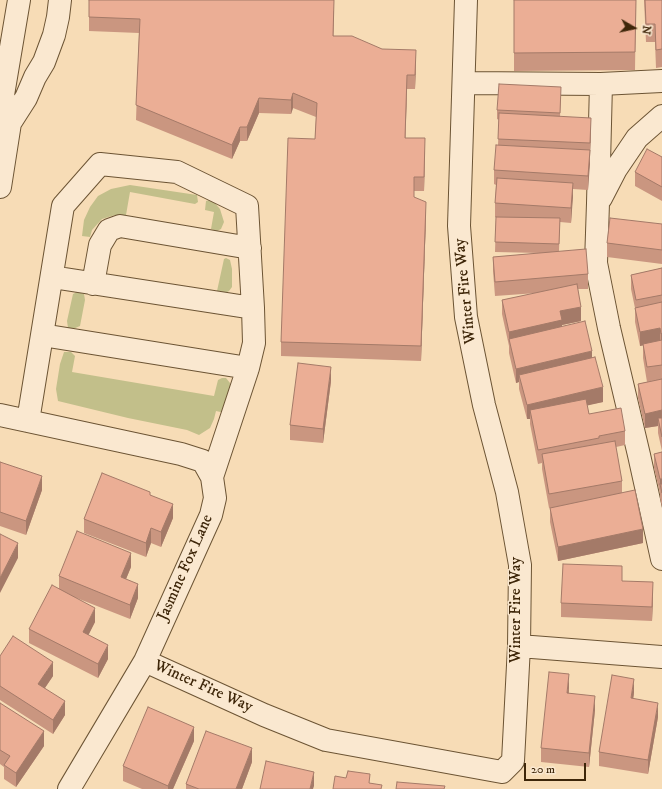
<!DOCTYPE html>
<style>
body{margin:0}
#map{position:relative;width:662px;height:789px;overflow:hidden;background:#f7dcb6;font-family:"IM FELL DW Pica",serif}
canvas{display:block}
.north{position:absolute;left:614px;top:8px;width:40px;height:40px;-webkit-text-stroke:3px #fae8d0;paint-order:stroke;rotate:99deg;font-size:11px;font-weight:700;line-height:16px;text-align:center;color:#3e2609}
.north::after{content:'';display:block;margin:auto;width:14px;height:18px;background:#3e2609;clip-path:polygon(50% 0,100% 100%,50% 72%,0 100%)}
.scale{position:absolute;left:524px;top:763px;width:62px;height:18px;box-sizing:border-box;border:2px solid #3e2609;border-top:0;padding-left:5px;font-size:12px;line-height:14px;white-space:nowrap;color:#3e2609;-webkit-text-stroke:3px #fae8d0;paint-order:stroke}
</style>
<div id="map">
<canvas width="662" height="789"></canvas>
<div class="north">N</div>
<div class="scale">20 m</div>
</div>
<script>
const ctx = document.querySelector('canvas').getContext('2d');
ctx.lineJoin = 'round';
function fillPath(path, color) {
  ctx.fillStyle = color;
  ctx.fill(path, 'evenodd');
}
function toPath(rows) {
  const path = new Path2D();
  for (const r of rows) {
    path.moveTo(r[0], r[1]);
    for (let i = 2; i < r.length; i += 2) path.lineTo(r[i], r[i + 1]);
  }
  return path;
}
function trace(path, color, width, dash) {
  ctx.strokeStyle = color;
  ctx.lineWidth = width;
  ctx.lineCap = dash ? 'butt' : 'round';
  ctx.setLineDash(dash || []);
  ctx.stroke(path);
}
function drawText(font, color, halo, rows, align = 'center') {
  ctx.font = font + ' "IM FELL DW Pica",serif';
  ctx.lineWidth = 3;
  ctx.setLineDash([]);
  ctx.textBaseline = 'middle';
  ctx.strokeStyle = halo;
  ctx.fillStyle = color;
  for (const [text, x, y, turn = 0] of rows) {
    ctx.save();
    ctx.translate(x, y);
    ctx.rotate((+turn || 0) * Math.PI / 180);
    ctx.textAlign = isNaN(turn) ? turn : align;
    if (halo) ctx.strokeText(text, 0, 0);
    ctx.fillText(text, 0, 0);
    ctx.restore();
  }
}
fillPath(toPath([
 [130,185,197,195,198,202,195,204,130,192,126,215,115,215,102,219,92,230,90,237,82,236,84,220,90,207,98,196,111,189],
 [210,200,214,202,220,209,224,222,221,229,217,231,211,229,214,212,205,210,206,201],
 [226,258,230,260,232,269,232,287,229,291,225,293,221,293,217,291,224,259],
 [77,292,84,294,85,300,80,326,73,329,68,328,67,321,73,294],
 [64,352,71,352,75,356,72,372,214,396,218,380,222,378,226,378,230,383,231,390,225,413,216,411,214,419,210,428,199,435,187,430,128,418,58,401,56,389,60,364]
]), '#c2bf8a');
const minor = toPath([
 [464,83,601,84,662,81],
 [601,84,598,203,596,263,609,328,639,455,662,559],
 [10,123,26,98,35,77,44,62,54,35,58,17,60,0],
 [0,187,10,123,3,95,19,0],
 [601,198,616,169,637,138,662,116],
 [52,277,253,308],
 [93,284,100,245,109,230,120,226,250,248],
 [42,335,248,368],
 [0,415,181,454,203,461,212,477,215,498,211,515,145,661,69,789],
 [28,421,63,206,100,164,177,172,247,206,253,308,254,343,248,368,212,477],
 [519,646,662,657],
 [145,661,264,715,326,740,502,772,513,761,519,646,520,565,507,492,484,405,466,317,459,226,466,0]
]);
trace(minor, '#6c5434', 24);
trace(minor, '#fae8d0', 22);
fillPath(toPath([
 [514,0,636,0,635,70,514,71],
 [644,0,662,0,662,67,656,68,655,42,646,42],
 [334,11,333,36,416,64,415,89,407,89,405,138,425,153,424,191,414,191,414,197,426,216,421,361,281,356,281,342,315,139,316,117,293,108,291,114,259,113,247,141,240,141,232,159,136,120,139,33,89,31,89,17],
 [561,97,560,117,591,132,588,190,573,189,571,223,560,222,559,251,588,274,588,289,578,289,581,321,562,325,562,327,592,357,603,402,587,405,589,414,625,431,625,445,616,447,622,481,622,493,643,543,558,561,550,522,550,508,549,508,542,469,542,463,538,464,530,424,530,419,527,419,519,389,519,382,516,383,509,353,509,346,502,314,502,300,537,293,495,296,493,271,493,257,540,253,495,252,496,217,495,217,495,203,496,185,494,184,494,170,498,145,499,120,497,119,497,110],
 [662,157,662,201,635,186,635,172],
 [662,224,662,264,607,257,607,243],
 [662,268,662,451,658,433,658,426,645,428,638,398,638,384,659,379,647,382,643,358,643,345,640,346,635,322,635,308,631,289,631,275],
 [331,381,323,443,290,440,290,425],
 [662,452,662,507,660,498,660,493,654,468,654,454],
 [0,462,42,490,26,535,0,526],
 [150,495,173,518,161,547,151,543,146,557,84,533,84,519],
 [131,567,126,579,138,598,130,619,74,597,95,622,88,635,108,659,98,678,29,643,29,629,59,589,59,576],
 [622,581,653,597,652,621,561,617,561,603],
 [0,656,53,676,45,688,65,715,53,734,0,700],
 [569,688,569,693,595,710,589,767,541,762,541,748],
 [634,693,633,699,658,717,648,774,599,766,599,752],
 [0,703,44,746,16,787,4,779,4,767,0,764],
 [194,741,173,789,142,789,123,781,123,766],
 [252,762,242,789,186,789,186,784]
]), '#ca9680');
fillPath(toPath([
 [334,0,334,11,333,50,333,36],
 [416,50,416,64,415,89,415,75],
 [407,75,407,89,405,152,405,138],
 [293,93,293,108,291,114,291,100],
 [259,98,259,113,247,141,247,127],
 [591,118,591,132,590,157,590,143],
 [240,127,240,141,232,159,232,145],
 [425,138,425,153,424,191,424,177],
 [590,150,590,164,588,190,588,176],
 [573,183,573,197,571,223,571,208],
 [426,202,426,216,421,361,421,346],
 [581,307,581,321,562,325,562,335,509,339,509,346,509,332,560,311],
 [660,328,660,342,640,346,640,332],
 [662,333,662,348,661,348,661,334],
 [592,351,592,365,519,375,519,382,516,383,516,369],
 [331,367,331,381,323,443,323,429],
 [603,387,603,402,532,418,530,410,530,419,527,419,527,405],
 [662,410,662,425,658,418,658,426,645,428,645,414],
 [42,476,42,490,26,535,26,521],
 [660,479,662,479,662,493,660,484,660,493],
 [173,504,173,518,161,547,161,532],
 [151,528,151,543,146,557,146,543],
 [643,529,643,543,558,561,558,547],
 [18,543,18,558,0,593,0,578],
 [131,553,131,567,121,591,121,577],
 [653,582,653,597,652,621,652,607],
 [138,584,138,598,130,619,130,605],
 [95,608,95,622,83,646,83,632],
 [108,645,108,659,98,678,98,664],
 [53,662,53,676,38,698,38,684],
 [569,674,569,688,567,707,567,693],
 [634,679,634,693,631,713,631,698],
 [595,696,595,710,589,767,589,753],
 [65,701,65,715,53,734,53,720],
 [658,703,658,717,648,774,648,760],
 [194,727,194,741,173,789,168,789,168,786],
 [44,731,44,746,16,787,16,773],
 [252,748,252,762,242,789,236,789],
 [314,772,314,786,313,789,310,789]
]), '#a47a68');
const building = toPath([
 [89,0,334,0,333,36,352,36,382,49,416,50,415,75,407,75,405,138,425,138,424,177,414,177,414,197,426,202,421,346,281,342,288,138,315,139,317,103,293,93,291,100,259,98,247,127,240,127,232,145,136,105,140,19,89,17,89,0],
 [514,0,636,0,635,52,514,53,514,0],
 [645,0,662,0,662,49,656,50,655,24,646,24,645,0],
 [499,84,561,87,560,113,497,110,499,84],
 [499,113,591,118,590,143,498,139,499,113],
 [496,145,590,150,588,176,494,170,496,145],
 [647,149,662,157,662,187,635,172,647,149],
 [497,178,573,183,571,208,495,203,497,178],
 [496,217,560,218,559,244,495,242,496,217],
 [610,218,662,224,662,250,607,243,610,218],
 [586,249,588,274,495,282,493,257,586,249],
 [662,268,662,295,636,300,631,275,662,268],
 [577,284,581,307,560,311,562,320,509,332,502,300,577,284],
 [662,302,662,333,661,334,660,328,640,332,635,308,662,302],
 [585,321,592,351,516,369,509,339,585,321],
 [662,340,662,365,647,367,643,344,662,340],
 [595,357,603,387,527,405,519,375,595,357],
 [298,363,331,367,323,429,290,425,298,363],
 [662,379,662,410,645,414,638,384,662,379],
 [586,399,589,414,621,408,625,431,599,436,599,438,538,450,530,410,586,399],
 [658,418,662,418,662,437,658,418],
 [615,441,622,481,549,494,542,454,615,441],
 [662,452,662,479,660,479,654,454,662,452],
 [0,462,42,476,26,521,0,512,0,462],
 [102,473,150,492,150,495,173,504,161,532,151,528,146,543,84,519,102,473],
 [660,484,662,484,662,493,660,484],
 [635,490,643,529,558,547,550,508,635,490],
 [77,531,131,553,121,577,138,584,130,605,59,576,77,531],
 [0,534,18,543,0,578,0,534],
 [563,564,622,566,622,581,653,582,652,607,561,603,563,564],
 [52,585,95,608,83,632,108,645,98,664,29,629,52,585],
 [13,636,53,662,38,684,65,701,53,720,0,686,0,656,13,636],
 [549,672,569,674,567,693,595,696,589,753,541,748,549,672],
 [612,675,634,679,631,698,658,703,648,760,599,752,612,675],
 [0,703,44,731,16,773,4,765,10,756,0,750,0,703],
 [148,707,194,727,168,786,123,766,148,707],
 [206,731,252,748,236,789,199,789,186,784,206,731],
 [266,761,314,772,310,789,260,789,266,761],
 [348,771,370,774,369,783,382,785,381,789,333,789,335,776,346,778,348,771],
 [397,782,445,786,444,789,396,789,397,782]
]);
fillPath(building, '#ebae95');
trace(building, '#a47a68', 1);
drawText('16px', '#3e2609', '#fae8d0', [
 ["Winter Fire Way",466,291,-96],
 ["Jasmine Fox Lane",186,568,-66],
 ["Winter Fire Way",517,610,-90],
 ["Winter Fire Way",203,687,24]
]);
</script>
